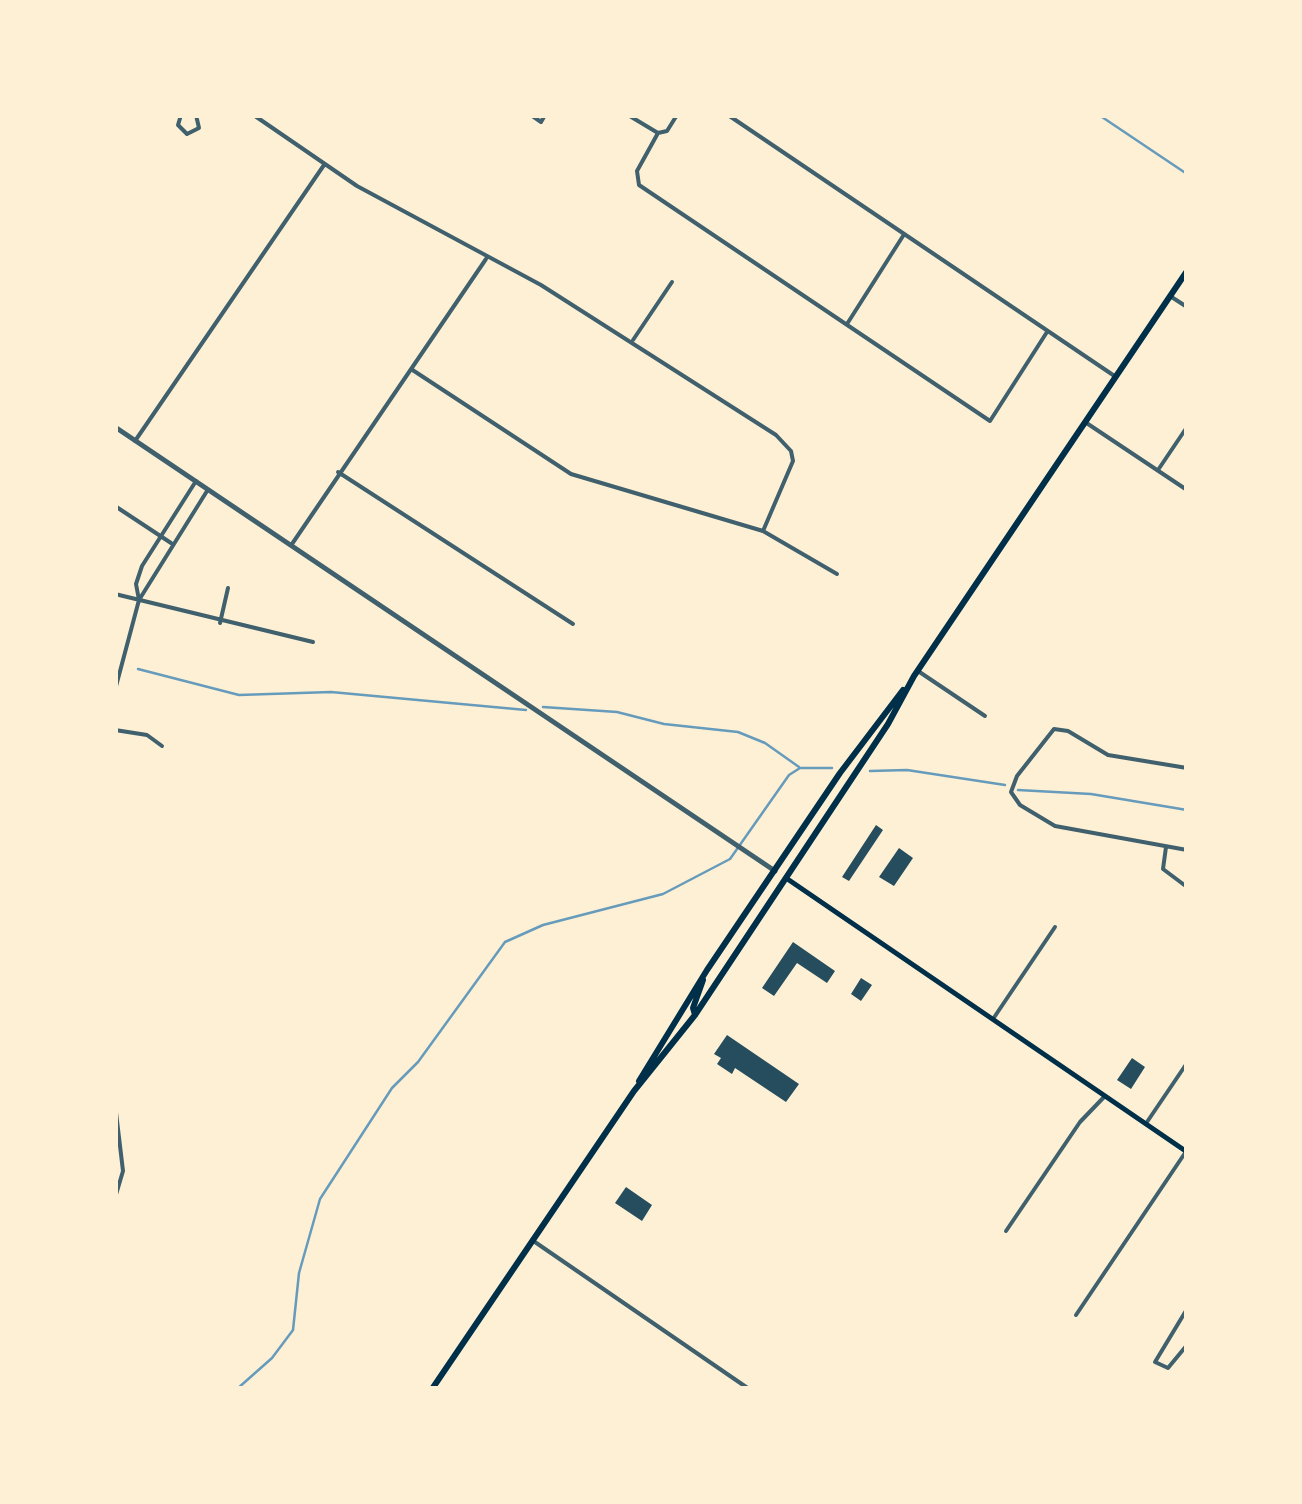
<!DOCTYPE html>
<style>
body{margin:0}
#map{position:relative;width:1302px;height:1504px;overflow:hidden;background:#fdf0d5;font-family:"Nunito Sans",sans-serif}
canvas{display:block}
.frame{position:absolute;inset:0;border:118px solid #fdf0d5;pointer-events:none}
</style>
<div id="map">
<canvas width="1302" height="1504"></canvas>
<div class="frame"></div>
</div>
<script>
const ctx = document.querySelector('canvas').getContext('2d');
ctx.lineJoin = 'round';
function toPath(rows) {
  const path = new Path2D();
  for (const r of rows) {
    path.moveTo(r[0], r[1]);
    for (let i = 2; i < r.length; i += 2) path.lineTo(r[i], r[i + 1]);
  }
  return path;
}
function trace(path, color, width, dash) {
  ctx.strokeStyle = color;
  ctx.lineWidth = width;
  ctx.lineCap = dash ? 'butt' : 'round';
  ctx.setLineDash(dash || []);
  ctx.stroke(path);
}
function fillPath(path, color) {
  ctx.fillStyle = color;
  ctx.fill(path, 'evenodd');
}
trace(toPath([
 [1099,115,1187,174],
 [138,669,239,695,331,692,526,710],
 [543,707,617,712,664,724,738,732,765,743,799,767],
 [870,771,907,770,1005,785],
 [1018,790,1091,794,1187,810],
 [237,1389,272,1358,293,1330,299,1273,320,1199,392,1088,418,1062,505,942,543,925,663,894,730,859,789,775,800,768,832,768]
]), '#669bbc', 2.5);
fillPath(toPath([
 [876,825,883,830,849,881,842,877],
 [899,848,913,858,894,886,879,877],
 [793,942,835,971,827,983,797,963,774,996,762,988],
 [861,978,872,985,861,1001,851,994],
 [727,1035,799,1084,786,1102,735,1068,732,1074,717,1064,721,1058,714,1054],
 [1132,1058,1145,1067,1131,1089,1117,1080],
 [626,1187,652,1205,642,1221,615,1203]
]), '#264d5e');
trace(toPath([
 [181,115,178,125,187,134,199,128,196,115],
 [531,115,541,122,545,115],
 [628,115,658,133,667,131,677,115],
 [728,115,1116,377],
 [255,116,357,186,541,285,776,435,791,451,793,461,763,531],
 [658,133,637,171,639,185,990,421,1047,332],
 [1170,296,1187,307],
 [847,324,903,236],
 [633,340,672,282],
 [411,369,571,474,763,531,837,574],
 [1085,422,1187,490],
 [135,441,324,165],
 [1158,470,1187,427],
 [338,472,573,624],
 [115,506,171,543],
 [292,544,486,259],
 [115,594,313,642],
 [139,600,207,491],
 [220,623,228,588],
 [918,671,985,716],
 [115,690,139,600,136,584,142,566,196,481],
 [115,730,147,735,162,746],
 [1187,768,1108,755,1068,731,1054,729,1017,776,1011,792,1020,805,1055,826,1187,850],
 [1166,847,1163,869,1187,887],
 [993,1019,1055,927],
 [115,1104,123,1171,115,1198],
 [1147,1122,1187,1063],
 [1006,1231,1080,1122,1105,1096],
 [532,1240,749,1389],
 [1187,1309,1155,1362,1168,1368,1187,1345],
 [1076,1315,1185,1153]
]), '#3f606c', 4);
trace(toPath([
 [115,427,775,871]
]), '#3f606c', 5);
trace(toPath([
 [786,878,1187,1152]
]), '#003049', 5);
trace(toPath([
 [695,1015,693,1008,703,980],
 [639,1081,707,970,840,773,903,690],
 [432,1389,634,1091,695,1015,888,724,914,676,1187,271]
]), '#003049', 6);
</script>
